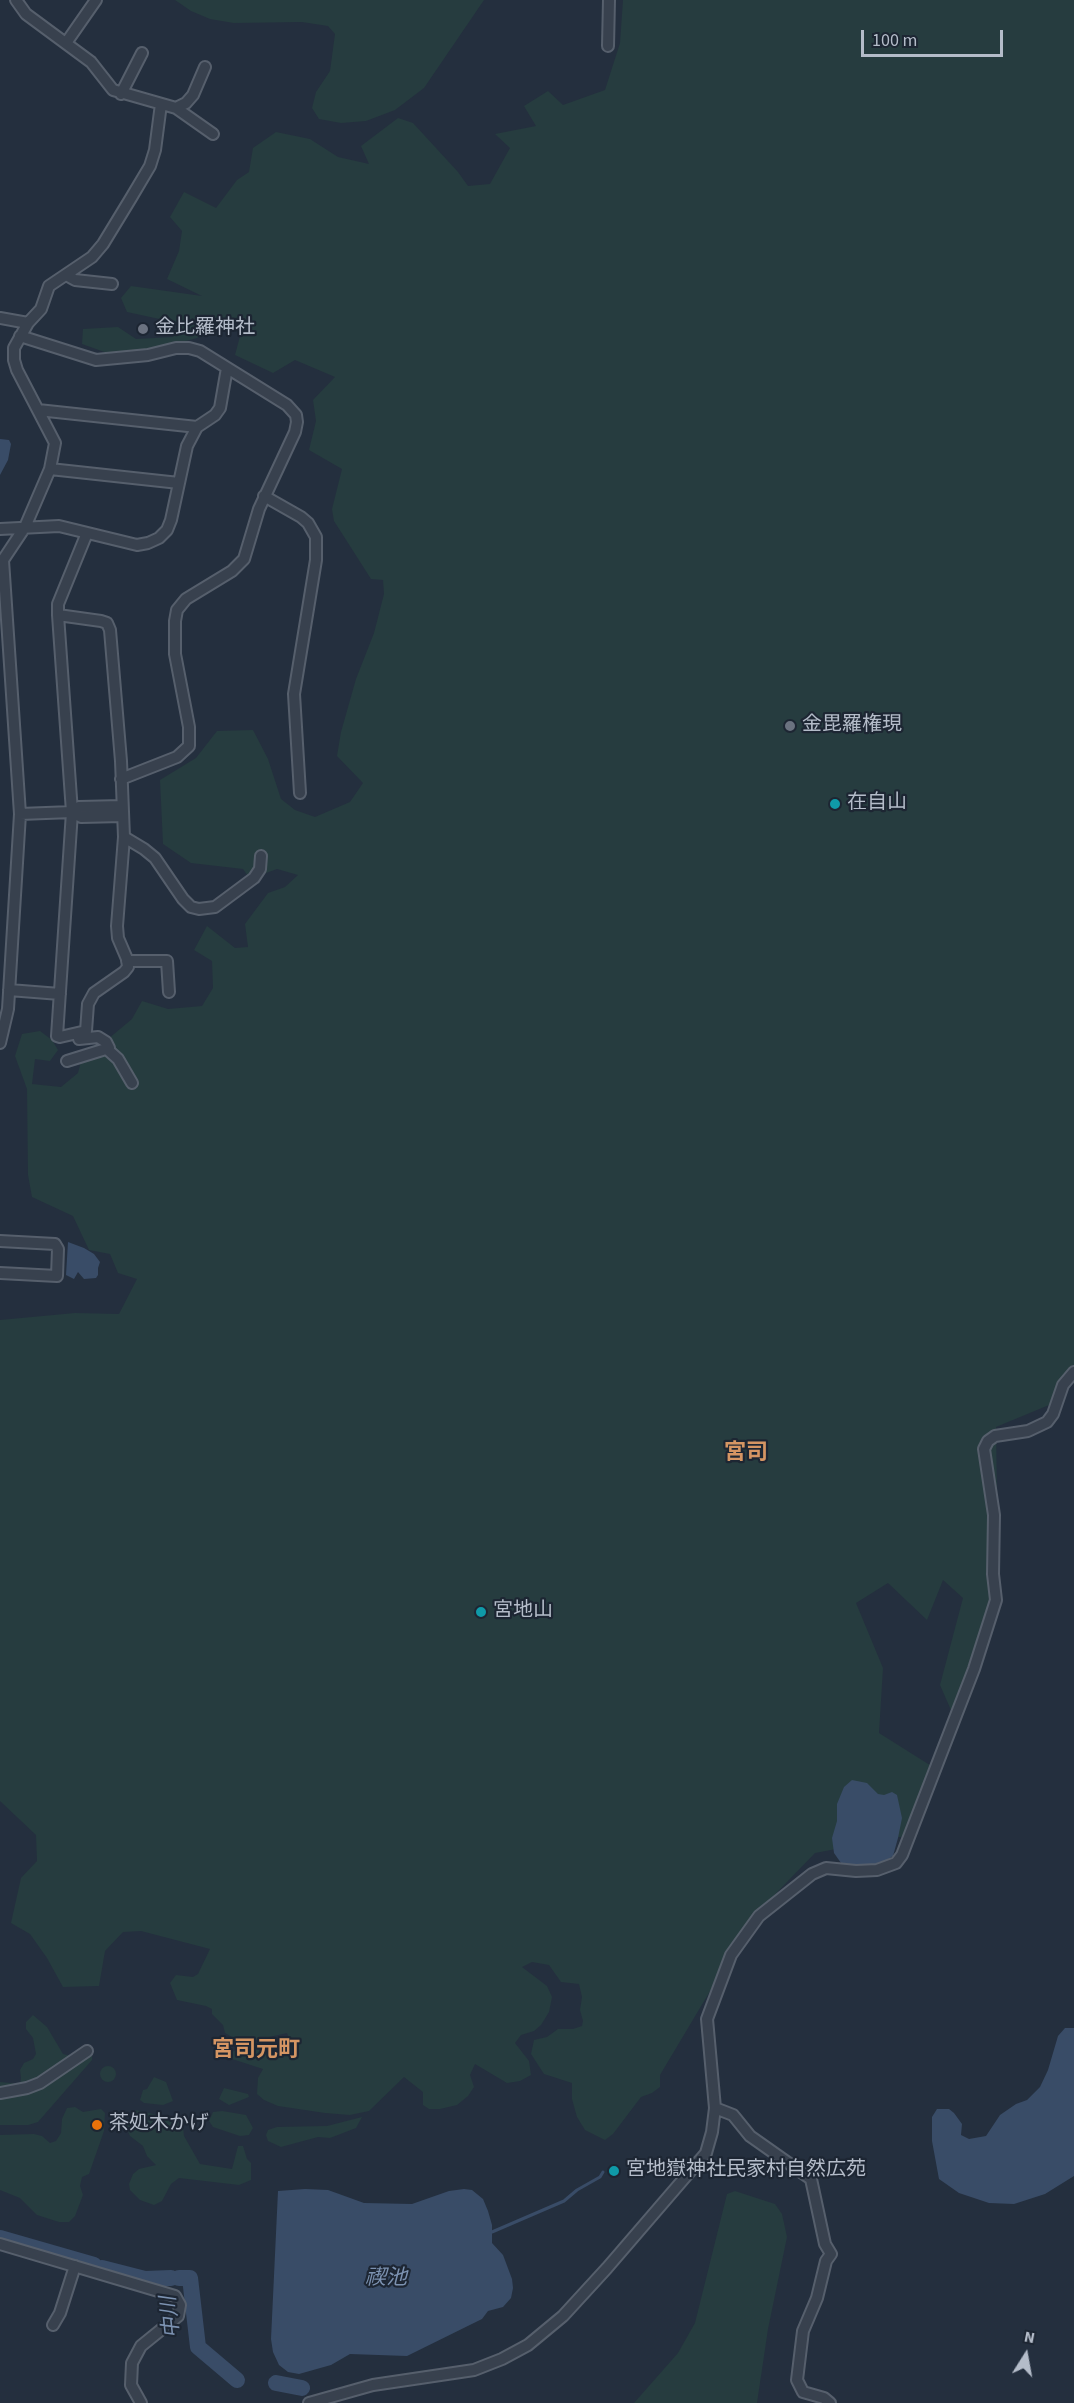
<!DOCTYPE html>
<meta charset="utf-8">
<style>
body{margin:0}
#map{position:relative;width:1074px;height:2403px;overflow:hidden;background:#242f3e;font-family:"Source Sans 3",sans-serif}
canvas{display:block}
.north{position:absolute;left:996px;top:2325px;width:60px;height:60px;-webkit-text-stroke:4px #1d2633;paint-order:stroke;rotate:11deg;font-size:16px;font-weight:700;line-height:24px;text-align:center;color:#b4bcc9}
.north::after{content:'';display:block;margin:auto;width:21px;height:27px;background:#b4bcc9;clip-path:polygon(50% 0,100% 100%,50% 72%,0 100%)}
.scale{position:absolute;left:861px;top:30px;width:142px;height:27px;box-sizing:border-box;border:3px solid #b4bcc9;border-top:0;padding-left:8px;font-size:18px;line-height:21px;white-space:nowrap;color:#b4bcc9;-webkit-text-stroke:4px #1d2633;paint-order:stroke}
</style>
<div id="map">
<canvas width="1074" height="2403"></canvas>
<div class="north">N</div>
<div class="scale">100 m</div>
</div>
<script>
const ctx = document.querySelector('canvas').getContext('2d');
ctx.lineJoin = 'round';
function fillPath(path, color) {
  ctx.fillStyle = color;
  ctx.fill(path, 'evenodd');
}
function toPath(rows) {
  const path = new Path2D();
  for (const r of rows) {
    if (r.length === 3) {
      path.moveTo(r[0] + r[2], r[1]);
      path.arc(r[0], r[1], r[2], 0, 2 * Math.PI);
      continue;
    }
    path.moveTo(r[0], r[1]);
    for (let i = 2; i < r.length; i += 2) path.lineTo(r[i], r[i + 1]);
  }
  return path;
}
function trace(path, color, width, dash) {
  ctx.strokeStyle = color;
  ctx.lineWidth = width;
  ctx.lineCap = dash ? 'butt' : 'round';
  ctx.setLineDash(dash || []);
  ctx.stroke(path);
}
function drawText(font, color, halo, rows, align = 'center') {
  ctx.font = font + ' "Source Sans 3","Noto Sans JP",sans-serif';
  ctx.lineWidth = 4.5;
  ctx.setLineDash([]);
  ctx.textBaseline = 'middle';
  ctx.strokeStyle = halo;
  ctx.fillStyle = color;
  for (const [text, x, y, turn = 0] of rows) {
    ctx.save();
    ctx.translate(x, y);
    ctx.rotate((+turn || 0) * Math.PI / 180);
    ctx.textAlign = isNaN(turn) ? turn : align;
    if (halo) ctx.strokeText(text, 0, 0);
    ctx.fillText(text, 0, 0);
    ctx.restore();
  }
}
fillPath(toPath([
 [175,0,484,0,424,88,395,110,366,121,341,123,319,119,312,108,316,92,330,71,335,34,328,26,302,22,234,23,210,19,191,11],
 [623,0,1074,0,1074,1383,1049,1405,996,1427,997,1496,988,1631,954,1717,940,1685,963,1598,943,1580,927,1620,888,1583,856,1603,883,1668,879,1733,933,1767,905,1836,815,1853,756,1914,660,2075,660,2087,652,2093,641,2097,613,2134,605,2140,585,2130,577,2117,572,2099,572,2083,544,2074,531,2054,534,2040,547,2037,558,2029,573,2029,582,2026,583,2021,580,2010,582,1997,579,1984,561,1982,549,1965,532,1962,522,1967,547,1986,552,1997,549,2012,541,2025,534,2031,521,2035,515,2043,529,2061,531,2075,520,2081,507,2083,475,2064,470,2075,474,2087,468,2096,457,2105,440,2109,429,2109,423,2105,423,2092,404,2077,369,2111,350,2115,325,2113,278,2106,264,2100,257,2094,258,2078,263,2069,229,2058,230,2053,234,2051,250,2049,286,2051,292,2047,287,2033,252,2041,232,2037,225,2033,223,2025,212,2014,212,2009,206,2006,177,2000,170,1983,176,1975,193,1977,198,1974,210,1949,141,1931,123,1932,105,1951,99,1986,63,1987,47,1958,30,1934,11,1923,21,1878,37,1861,36,1835,0,1801,0,1320,75,1313,119,1314,137,1279,118,1273,110,1254,89,1250,73,1216,32,1197,28,1175,27,1089,15,1056,22,1034,40,1031,52,1040,58,1050,50,1061,35,1059,32,1084,61,1087,78,1073,84,1050,108,1039,132,1019,142,1001,168,1009,202,1006,213,988,212,961,194,950,207,926,235,948,248,947,245,924,268,893,285,887,298,875,277,869,250,879,243,869,191,863,163,844,160,780,196,758,217,731,253,730,268,759,281,799,295,810,315,817,350,802,363,783,337,756,341,732,356,679,374,633,384,594,383,580,371,579,334,521,332,509,342,469,309,450,316,421,313,400,335,377,295,360,273,373,235,355,244,321,226,318,197,338,152,350,110,354,82,344,83,329,118,327,136,339,173,337,178,323,127,312,121,298,131,286,202,296,167,279,179,251,182,231,170,217,184,192,216,208,237,180,249,172,253,148,276,132,310,139,338,157,369,164,361,146,398,118,413,123,458,172,468,186,490,184,510,148,495,134,536,126,524,106,548,91,563,105,605,90,620,43],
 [33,2015,47,2027,63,2054,71,2056,92,2055,92,2060,38,2122,28,2125,0,2125,0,2082,20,2084,21,2078,20,2070,24,2063,33,2059,36,2054,33,2038,26,2029,26,2022],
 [108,2074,8],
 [154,2077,166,2082,173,2101,163,2105,144,2103,140,2100,143,2090,147,2089],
 [224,2088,248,2094,249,2097,229,2105,219,2099],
 [75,2107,83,2112,101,2109,105,2113,104,2131,89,2174,82,2177,80,2186,83,2195,75,2216,69,2222,59,2222,37,2215,20,2198,0,2190,0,2135,34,2134,42,2136,50,2143,56,2141,61,2133,62,2119,67,2108],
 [135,2110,176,2119,183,2127,184,2136,200,2164,232,2169,238,2146,243,2146,247,2159,251,2163,251,2180,239,2185,179,2178,171,2184,162,2201,154,2205,140,2200,130,2190,129,2184,133,2174,139,2169,156,2165,147,2156,143,2146,130,2136,127,2129,126,2124],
 [222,2111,246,2115,253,2128,249,2135,240,2136,213,2127,209,2121,213,2112],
 [362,2117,356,2128,330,2138,318,2137,281,2147,268,2141,266,2135,268,2130,277,2127,327,2126],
 [735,2191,775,2204,782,2214,787,2237,768,2329,757,2403,634,2403,678,2353,695,2323,727,2194]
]), '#263c3f');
fillPath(toPath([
 [0,439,9,440,11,444,8,460,0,475],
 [68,1242,84,1248,94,1254,100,1262,98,1268,98,1275,96,1278,84,1279,78,1272,74,1279,66,1275],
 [852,1780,867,1783,878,1794,884,1795,892,1792,897,1795,902,1818,898,1838,893,1856,881,1864,852,1867,841,1863,834,1853,832,1838,837,1821,837,1804,844,1787],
 [1065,2028,1074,2028,1074,2176,1045,2194,1014,2204,989,2203,959,2193,939,2179,932,2141,932,2117,937,2109,949,2109,954,2113,962,2124,961,2135,969,2139,986,2136,1000,2115,1016,2104,1027,2100,1040,2087,1048,2070,1058,2036],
 [305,2189,328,2190,364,2203,412,2204,449,2191,464,2189,472,2190,483,2199,488,2211,492,2225,492,2243,503,2255,512,2279,513,2288,511,2298,503,2307,488,2311,482,2319,407,2356,350,2354,331,2365,299,2374,288,2372,279,2365,273,2352,271,2339,278,2191]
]), '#394c67');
trace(toPath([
 [492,2232,564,2201,577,2190,600,2177,603,2172]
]), '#394c67', 3);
trace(toPath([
 [0,2238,94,2265],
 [102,2268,145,2279,171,2278],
 [179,2278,190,2278,198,2347,237,2380],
 [276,2383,302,2388]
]), '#394c67', 16);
const minor = toPath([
 [16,0,26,14,91,62,113,90,176,108,213,134],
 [66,43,96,0],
 [608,46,609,0],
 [121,94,142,53],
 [176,108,186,103,193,95,205,67],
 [66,275,75,280,112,284],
 [0,318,28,323],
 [20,336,96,360,148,355,176,348,189,348,200,351,287,405,296,415,297,422,295,432,259,509,244,559,232,571,186,599,177,610,175,621,175,654,189,727,189,746,177,757,121,779],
 [38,410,197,427],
 [50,469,179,483],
 [264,496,301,517,308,523,316,537,316,560,294,694,300,793],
 [0,529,59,526,137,545,148,543,159,538,167,530,171,520,187,446,197,427,215,415,220,408,227,368],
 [58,615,101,621,107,623,110,630,121,761,124,837,117,926,118,938,127,959,128,967,124,972,94,993,88,1004,86,1031,60,1037,57,1036,72,812,58,615,58,604,87,533],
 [72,812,81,817,122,816],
 [20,814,72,812,79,807,122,806],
 [124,837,144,849,155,858,183,899,191,907,199,909,215,907,254,878,260,869,261,856],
 [127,961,167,961,169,992],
 [9,990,60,994],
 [0,1043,8,1009,20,814,3,560,25,527,50,469,55,443,17,370,14,360,14,348,28,323,41,309,49,286,92,257,103,244,131,198,150,166,155,150,161,104],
 [108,1050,118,1059,132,1083],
 [67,1061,109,1048,106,1042,98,1037,79,1039],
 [0,1241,55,1244,58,1249,57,1276,0,1273],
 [0,2093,27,2088,40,2083,87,2051],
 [715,2108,733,2115,750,2136,811,2179,825,2244,831,2254,826,2261,817,2298,803,2331,797,2380,803,2392,824,2398,830,2403],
 [0,2244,175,2296,180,2305,178,2316,141,2346,132,2363,131,2385,141,2403],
 [53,2325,60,2313,75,2266],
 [309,2403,373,2385,474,2370,502,2359,528,2345,563,2316,607,2268,706,2153,712,2132,715,2108,707,2019,731,1955,759,1916,812,1874,826,1868,856,1871,877,1870,896,1863,902,1855,974,1669,996,1600,993,1574,994,1515,984,1449,988,1441,995,1436,1028,1431,1047,1422,1053,1414,1063,1385,1074,1372]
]);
trace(minor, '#565f6c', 14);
trace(minor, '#38414e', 10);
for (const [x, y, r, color] of [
 [143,329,6,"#6b7280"],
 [790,726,6,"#6b7280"],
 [835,804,6,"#0f9aa8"],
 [481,1612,6,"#0f9aa8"],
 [97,2125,6,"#e8710a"],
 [614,2171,6,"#0f9aa8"]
]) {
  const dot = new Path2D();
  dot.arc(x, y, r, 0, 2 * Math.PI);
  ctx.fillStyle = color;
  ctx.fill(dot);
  trace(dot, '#1d2633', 2);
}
drawText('20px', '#b4bcc9', '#1d2633', [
 ["金比羅神社",155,329],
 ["金毘羅権現",802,726],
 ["在自山",847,804],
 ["宮地山",493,1612],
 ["茶処木かげ",109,2125],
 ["宮地嶽神社民家村自然広苑",626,2171]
], 'left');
drawText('italic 21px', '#7c92b1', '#1d2633', [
 ["禊池",386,2279],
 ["中川",172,2317,-96]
]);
drawText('bold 22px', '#d59563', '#1d2633', [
 ["宮司",746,1454],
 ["宮司元町",256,2051]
]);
</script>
